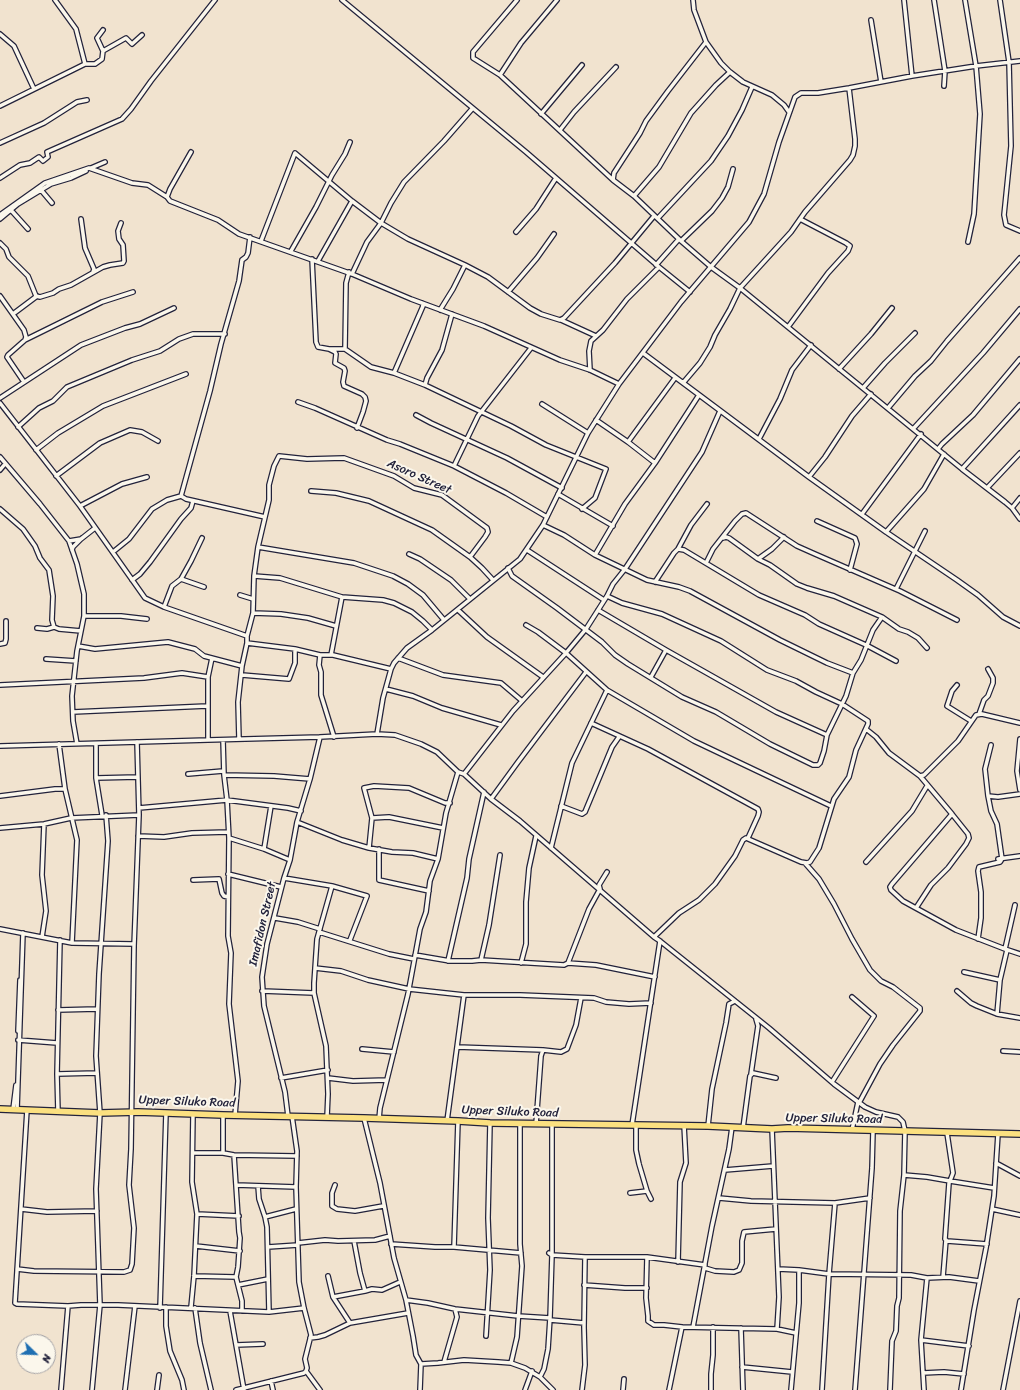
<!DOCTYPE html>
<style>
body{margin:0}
#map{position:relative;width:1020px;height:1390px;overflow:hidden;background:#f1e3cf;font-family:Sriracha,sans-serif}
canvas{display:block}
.north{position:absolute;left:16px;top:1334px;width:40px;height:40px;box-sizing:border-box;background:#fbf7ec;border:1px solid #a4a2a5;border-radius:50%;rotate:113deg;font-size:11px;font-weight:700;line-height:16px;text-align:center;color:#22223b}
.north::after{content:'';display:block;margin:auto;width:14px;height:18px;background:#1f6fb2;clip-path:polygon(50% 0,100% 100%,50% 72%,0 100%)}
</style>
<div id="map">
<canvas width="1020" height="1390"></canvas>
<div class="north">N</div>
</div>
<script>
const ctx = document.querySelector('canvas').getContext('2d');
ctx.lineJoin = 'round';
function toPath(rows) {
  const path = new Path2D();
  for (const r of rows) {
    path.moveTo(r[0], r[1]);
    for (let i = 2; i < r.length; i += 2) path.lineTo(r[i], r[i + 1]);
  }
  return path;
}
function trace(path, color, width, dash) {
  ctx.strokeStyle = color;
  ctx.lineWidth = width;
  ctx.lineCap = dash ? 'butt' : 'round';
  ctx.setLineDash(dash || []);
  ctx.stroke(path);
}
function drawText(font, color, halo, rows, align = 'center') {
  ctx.font = font + ' Sriracha,sans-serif';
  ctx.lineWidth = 4;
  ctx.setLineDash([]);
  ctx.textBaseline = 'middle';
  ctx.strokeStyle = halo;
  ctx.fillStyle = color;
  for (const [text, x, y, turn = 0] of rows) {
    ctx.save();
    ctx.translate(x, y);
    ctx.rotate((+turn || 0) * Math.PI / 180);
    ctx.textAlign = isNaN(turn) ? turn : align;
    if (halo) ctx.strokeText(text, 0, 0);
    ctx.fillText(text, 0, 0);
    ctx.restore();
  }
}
const minor = toPath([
 [55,0,76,29,85,64],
 [342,0,526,152,659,267,690,292],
 [517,0,473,52,473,58,500,75,613,180],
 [693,0,694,10,706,42,721,63,730,72,743,82,772,95,784,105,789,112],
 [904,0,912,76],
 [934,0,945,71,944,86],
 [965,0,976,66,980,114,974,214,968,242],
 [1000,0,1009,62,1011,146,1004,215,1006,225,1020,231],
 [871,20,881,82],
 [0,34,14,46,34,89],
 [706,42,668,91,646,121,640,133,614,173,613,180,634,196,681,241,711,267,740,288,962,469,1005,502,1012,508,1020,519],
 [103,51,97,38,103,30],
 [500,75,521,43,557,0],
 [0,106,85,64,95,64,102,59,103,51,126,38,132,44,142,35],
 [541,114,582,65],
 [560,130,574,112,616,67],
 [0,143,44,123,77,102,87,100],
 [191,152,170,189,167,197,170,201,218,220,239,234,352,274,411,299,484,326,560,360,590,370,619,384],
 [91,168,105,162],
 [0,178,20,165,30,163,39,157,43,161,48,157,47,152,122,119,131,109,151,81,215,0],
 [41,190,52,203],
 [634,196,659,167,691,113,716,85,730,72],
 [10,209,28,229],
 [0,215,45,183,89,168,132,183,148,185,167,197],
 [658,218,711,161,728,136,742,110,752,87],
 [0,219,18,204,51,184,71,178,86,171],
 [81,219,85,248,94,269,93,272],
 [516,232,536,209,556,178],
 [261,241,295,153,352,201,381,223,408,239,465,265,488,277,530,308,541,314,560,320,564,318,615,263,654,216],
 [681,241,712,211,722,198,728,187,733,169],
 [0,243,6,249,9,257,28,276,36,296,40,297,53,293,59,289,71,285,103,267,110,265,123,263,124,261,123,245,119,239,118,231,121,223],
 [291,251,316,207,332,175,345,154,350,142],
 [312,259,316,342,318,347,329,349,335,352,336,354,335,363,344,368,345,371,343,382,344,386,362,394,365,397,366,401,363,412,357,428],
 [318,261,352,201],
 [656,265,679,239],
 [352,274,367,242,381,223,391,203,404,182,444,141,472,109],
 [508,292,537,258,554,234],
 [0,296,24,330,26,337,25,340],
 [440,310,453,289,465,265],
 [13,314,37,296],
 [561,320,596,336],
 [788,327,828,273,848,251,850,246,846,243,800,219],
 [329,349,345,349,371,367,394,373,425,385,511,426,546,445,606,469,595,498,582,509],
 [345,349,346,283,349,272],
 [643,353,809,477,886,532,957,580,978,595,1003,617,1020,626],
 [839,369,871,334,892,308],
 [590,370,589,351,591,341,603,330,627,299,659,267],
 [394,373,423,306,422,303],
 [24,382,7,357,8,355,25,340,102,302,133,292],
 [683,383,700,363,710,347,715,335,730,309,740,288,791,232,805,212,850,160,853,155,855,146,855,139,849,88],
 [425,385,427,378,442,350,452,314],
 [863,388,885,363,915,333],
 [0,398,81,345,125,328,140,324,174,308],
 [298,402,315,408,387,440,400,444,454,466,506,493,547,517],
 [0,403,80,506,145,598,164,607,247,636],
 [542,404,588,433],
 [888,408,915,376,931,361,947,341,1020,258],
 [416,415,431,423,507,458,562,488],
 [596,420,628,442,655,463],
 [18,427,39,408,53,401,67,387,132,360,160,351,179,339,193,334,225,334],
 [913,429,983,353,1020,309],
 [759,439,780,399,792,370,811,345],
 [628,442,675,378],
 [938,449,942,444,973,415,1020,359],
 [36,450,58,433,103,406,186,374],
 [0,457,40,504,69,541,77,564,84,594,84,616,77,651,72,696,73,721,77,744],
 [454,466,478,416,531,348],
 [962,469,1020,405],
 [0,470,5,464],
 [56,476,100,443,130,430,142,432,158,441],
 [809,477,825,457,852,416,871,394],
 [987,488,1020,453],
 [311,491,336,493,369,501,432,530,470,557,482,568,493,580],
 [558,494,613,526],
 [181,496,186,499,265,517],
 [80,506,122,484,147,477],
 [1012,508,1020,498],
 [0,509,23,529,35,546,40,558,49,570,53,596,52,620,54,627,59,629,81,631],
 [862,514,921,434],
 [817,521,855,538,857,544,850,570],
 [886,532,924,489,944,454],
 [723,538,726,537,729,538,758,559,770,565,797,584,807,588,834,596,882,617,899,629,908,632,918,638,927,648],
 [69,541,81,539,95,528],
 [258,547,354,563,393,576,408,584,423,595,444,620],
 [678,549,691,525,707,504],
 [72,550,73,547,82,538],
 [527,550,604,600],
 [113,552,129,539,152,509,167,500,181,496,210,391,221,344,239,281,242,260,246,257,248,253,250,237],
 [409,554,420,559,451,580,470,599],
 [595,555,625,504,655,463,699,395],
 [758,559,772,549,784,537],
 [706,563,713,549,735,521,742,514,746,513,797,546,815,554,900,591,957,620],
 [508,568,512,576,557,608,602,642,615,655,628,664,682,697,716,712,770,744,813,765,818,765,820,763,824,751,827,735,846,696,853,673,827,663,780,640,690,591,679,587,647,580,595,555,564,535,543,525],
 [254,576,280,578,342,597,383,600,394,603,412,612,423,621,432,630],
 [181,579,204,587],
 [132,580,140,574,150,562,181,519,191,508,193,501],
 [655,582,674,553,678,549,684,550,759,595,805,615,819,624,866,645,896,661],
 [896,589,925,531],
 [240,595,253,599],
 [607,596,622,603,662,614,721,641,767,670,796,681,816,692,842,704,868,721,868,724,856,750,849,777,834,799,819,848,810,862,807,863,801,862,746,838,743,840,735,856,715,884,699,900,679,913,654,937],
 [164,607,172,586,181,579,191,561,202,538],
 [458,610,487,637,543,677],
 [598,610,666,650,776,712,827,735],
 [253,613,281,614,308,618,336,626],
 [84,616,121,616,147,619],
 [526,625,538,632,566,653,607,690,694,741,831,806],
 [37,628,47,629,54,627],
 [247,643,295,649,320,655,333,655,391,669],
 [0,644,5,643,6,639,6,621],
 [78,646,95,649,168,642,195,649,204,656,242,666],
 [320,655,319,665,321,672,321,695,334,737],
 [331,655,342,597],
 [398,658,443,675,501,683,521,700],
 [46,659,76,661],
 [853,673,861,660,873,630,882,617],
 [242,675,289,679,295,663,295,649],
 [651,677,666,650],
 [0,685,144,678,182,673,208,677],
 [957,685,952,691,947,706,971,721],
 [386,689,413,696,442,708,501,725],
 [73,712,207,706],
 [979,714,984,700,988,696,993,683,993,678,988,669],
 [591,723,648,749,758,809,759,812,758,816,748,838],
 [866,729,876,737,889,753,920,776,924,775,958,741,976,715,982,714,1020,723],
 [377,734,383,698,391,669,394,663,407,648,432,630,520,559,543,525,588,433,619,384,681,302,749,222,764,194,779,142,795,97,801,93,818,93,849,88,912,76,976,66,1020,61],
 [239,739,238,702,242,666,247,643,247,636,253,613,254,576,258,547,269,500,269,485,274,466,279,456,307,459,344,458,394,476,414,488,442,495,487,528,488,532,485,537,470,557],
 [1020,739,1017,771,1020,790],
 [208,740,208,677,212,658],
 [223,740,224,775,227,800,229,838,228,936,231,953,229,1004,238,1081,235,1115],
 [59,744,65,789],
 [96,744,96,778,102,815],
 [0,746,208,740,320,737,377,734,395,735,421,744,437,752,458,772,464,774,491,799,520,821,654,937,660,941,769,1028,834,1084,865,1107,876,1112,898,1117,903,1122,905,1131,904,1175,900,1211,899,1298,897,1306,896,1331,892,1341,890,1390],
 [188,774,223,771],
 [464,774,513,711,566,653,586,629,607,596,613,584,625,569,702,452,720,411],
 [224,775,274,776,310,779],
 [96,778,138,777],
 [0,796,55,789,65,789,77,840,72,943],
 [988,796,985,769,991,745],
 [491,799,518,762,586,672],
 [561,806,582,814,585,812,612,747,619,737],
 [139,808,227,800,288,808,301,811],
 [952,814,892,884,890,887,891,890,903,901,956,930,1005,949,1020,954],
 [372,818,389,817,443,828],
 [297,822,342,840,369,848,392,852,413,853,438,859],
 [0,828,44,824,71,818,139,815],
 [138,836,164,837,192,833,228,832],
 [229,838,264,849,290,860],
 [369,848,372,818,364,788,374,786,409,788,445,803,450,803],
 [551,848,572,763,607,690],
 [264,849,271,806],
 [379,849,379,880,429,891],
 [998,859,1020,856],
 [866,862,912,811,927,786],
 [805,863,819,879,834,904,852,939,870,970,881,981,893,987,920,1008,920,1011,893,1045,880,1064,859,1103],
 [228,874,281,887],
 [284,878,332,886,317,939,314,983,314,993,326,1046,328,1094,327,1117],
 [193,880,219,879,222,893,224,896,228,897],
 [332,886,367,896,350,940],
 [916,908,931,885,948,868,966,844,969,838,968,834,952,814,920,776],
 [275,918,298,922,320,929],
 [0,929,72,943,134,944],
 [319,932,389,954,414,959],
 [42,937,46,911,42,875,44,824],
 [978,939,981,918,981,892,978,871,979,867,1000,862,1002,859,997,824,991,811,988,796,998,797,1020,794],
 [1005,949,1015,905],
 [415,955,450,961,472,961,481,960,564,965,568,963,589,909,600,889,599,885,607,872],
 [481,960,489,925,500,855],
 [448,961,467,878,469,859,484,792],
 [521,963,526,944,526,902,529,868,536,836],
 [568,963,596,965,655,977],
 [315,968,341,971,368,980,409,989,464,995,520,995,594,998,606,1002,629,1004,651,1003],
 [964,972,1000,980],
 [262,991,314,993],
 [957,991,971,1003,977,1006,997,1014,1020,1018],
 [58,1010,97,1009],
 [997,1014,1000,980,1007,950],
 [18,1031,20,980],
 [18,1040,57,1043],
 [457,1047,543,1050],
 [362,1049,394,1052],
 [1003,1051,1020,1052],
 [57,1074,97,1073],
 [751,1074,758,1026,756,1019],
 [281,1078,328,1070],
 [328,1078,353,1081,387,1080],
 [832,1082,874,1016,852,997],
 [13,1109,16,1085],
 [17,1110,23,933],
 [27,1110,15,1303,17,1304,68,1306,81,1305,118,1305,269,1312,304,1308],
 [58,1112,57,1074,60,940],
 [223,1115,223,1153,234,1155,297,1156],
 [288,1116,285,1092,264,1006,262,977,267,944,284,878,290,860,297,822,310,779,320,737],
 [292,1116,297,1151,296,1187,299,1282,304,1308,311,1335,305,1359,307,1368,306,1371,320,1390],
 [364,1118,380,1183,394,1258,406,1300,413,1336,416,1355,421,1364,420,1390],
 [379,1119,380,1108,408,994,420,929,426,912,430,881,438,859,446,813,458,772],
 [447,1121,464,995],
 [458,1121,454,1247,521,1253],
 [536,1124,541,1056,543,1050,561,1052,567,1049,576,1025,581,998],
 [632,1125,660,941],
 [636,1126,636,1150,639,1164,647,1191,651,1199],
 [708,1126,712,1089,726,1023,729,1004,735,1001],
 [743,1128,750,1076,753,1073,776,1078],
 [772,1129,779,1297,777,1329],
 [852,1130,858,1102],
 [193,1153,223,1153],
 [234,1155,239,1232,240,1238,238,1267,236,1277,242,1301,242,1311],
 [996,1163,1020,1176],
 [725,1170,773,1166],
 [904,1175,927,1177,950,1181,953,1173,947,1133],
 [236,1185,296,1187],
 [335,1185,332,1193,332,1206,337,1209,355,1211,383,1206],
 [258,1186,259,1199,265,1217,267,1227,269,1312],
 [630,1193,647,1191],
 [719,1198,751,1201,835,1203],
 [21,1209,47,1212,97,1211],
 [992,1209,1020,1215],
 [197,1214,239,1216],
 [265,1217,296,1209],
 [354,1241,360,1273,365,1291],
 [298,1243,325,1240,338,1241,375,1240,390,1236],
 [391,1244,435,1247,454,1247],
 [987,1244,947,1241,945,1239,949,1183,950,1181,994,1188],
 [196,1246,240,1251],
 [268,1247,298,1245],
 [549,1253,552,1255,585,1257,647,1257,705,1265],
 [647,1257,646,1298,648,1316,648,1321,654,1325,664,1325,682,1327,777,1329,796,1333],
 [678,1262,680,1182,686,1163,684,1125],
 [705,1268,715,1271,734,1272,739,1270,742,1263,742,1241,744,1232,776,1229],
 [17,1269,34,1271,124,1272,130,1270,132,1264,134,1228,129,1185,131,1149,134,946,139,815,137,742],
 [778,1269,799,1270,829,1274,911,1275,927,1278,949,1277,979,1281],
 [194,1276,236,1277],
 [328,1276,333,1297,350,1323],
 [943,1277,946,1240],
 [238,1285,268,1279],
 [584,1285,625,1288,647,1288],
 [333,1297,365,1291,372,1289,382,1290,400,1282],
 [406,1300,428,1303,455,1309,518,1316,550,1318],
 [166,1307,166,1326,170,1351,182,1380,184,1390],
 [191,1307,194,1276,197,1214,192,1182,193,1114],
 [160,1308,166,1113],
 [195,1308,200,1343,211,1390],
 [230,1311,244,1390],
 [550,1320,584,1323],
 [693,1327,712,1226,729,1149,732,1127],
 [741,1328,743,1390],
 [486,1336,490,1270,488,1218,490,1123],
 [310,1338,318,1337,325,1335,350,1323,408,1313],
 [921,1340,969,1346],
 [236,1345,263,1344],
 [444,1362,457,1317,455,1309],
 [511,1363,517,1337,522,1266,520,1244,520,1124],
 [421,1364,438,1363,464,1360,498,1362,511,1363,525,1368,540,1377,544,1369,548,1349,550,1318,552,1255,552,1124],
 [742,1367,792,1372],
 [923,1373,944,1372,964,1374],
 [540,1377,553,1390],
 [271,1381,273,1390],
 [61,1390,68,1306],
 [92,1390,100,1305,96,1189,100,1113,96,1056,99,974,108,841,106,815],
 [125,1390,135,1306],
 [157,1390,159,1375],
 [236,1390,304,1373,306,1371],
 [525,1390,532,1371],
 [582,1390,585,1365,584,1327,585,1257],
 [623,1390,624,1379],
 [669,1390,682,1327],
 [711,1390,711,1374,713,1355,713,1327],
 [791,1390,799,1303,799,1270],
 [822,1390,829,1274,835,1203,870,1198],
 [855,1390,872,1168,873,1131],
 [924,1390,921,1340,927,1278],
 [961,1390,974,1310,986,1248,994,1196,998,1134],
 [1003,1390,1020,1301]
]);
const primary = toPath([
 [0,1109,100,1113,138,1112,223,1115,364,1118,458,1121,490,1123,708,1126,772,1129,788,1128,1020,1134]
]);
trace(minor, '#22223b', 6);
trace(primary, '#22223b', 8);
trace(minor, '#fbf7ec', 3.5);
trace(primary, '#fbe080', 5.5);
drawText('12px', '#22223b', '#fbf7ec', [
 ["Asoro Street",419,477,24],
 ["Imafidon Street",263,924,-77],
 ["Upper Siluko Road",187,1102,2],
 ["Upper Siluko Road",510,1112,2],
 ["Upper Siluko Road",834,1119,1]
]);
</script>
